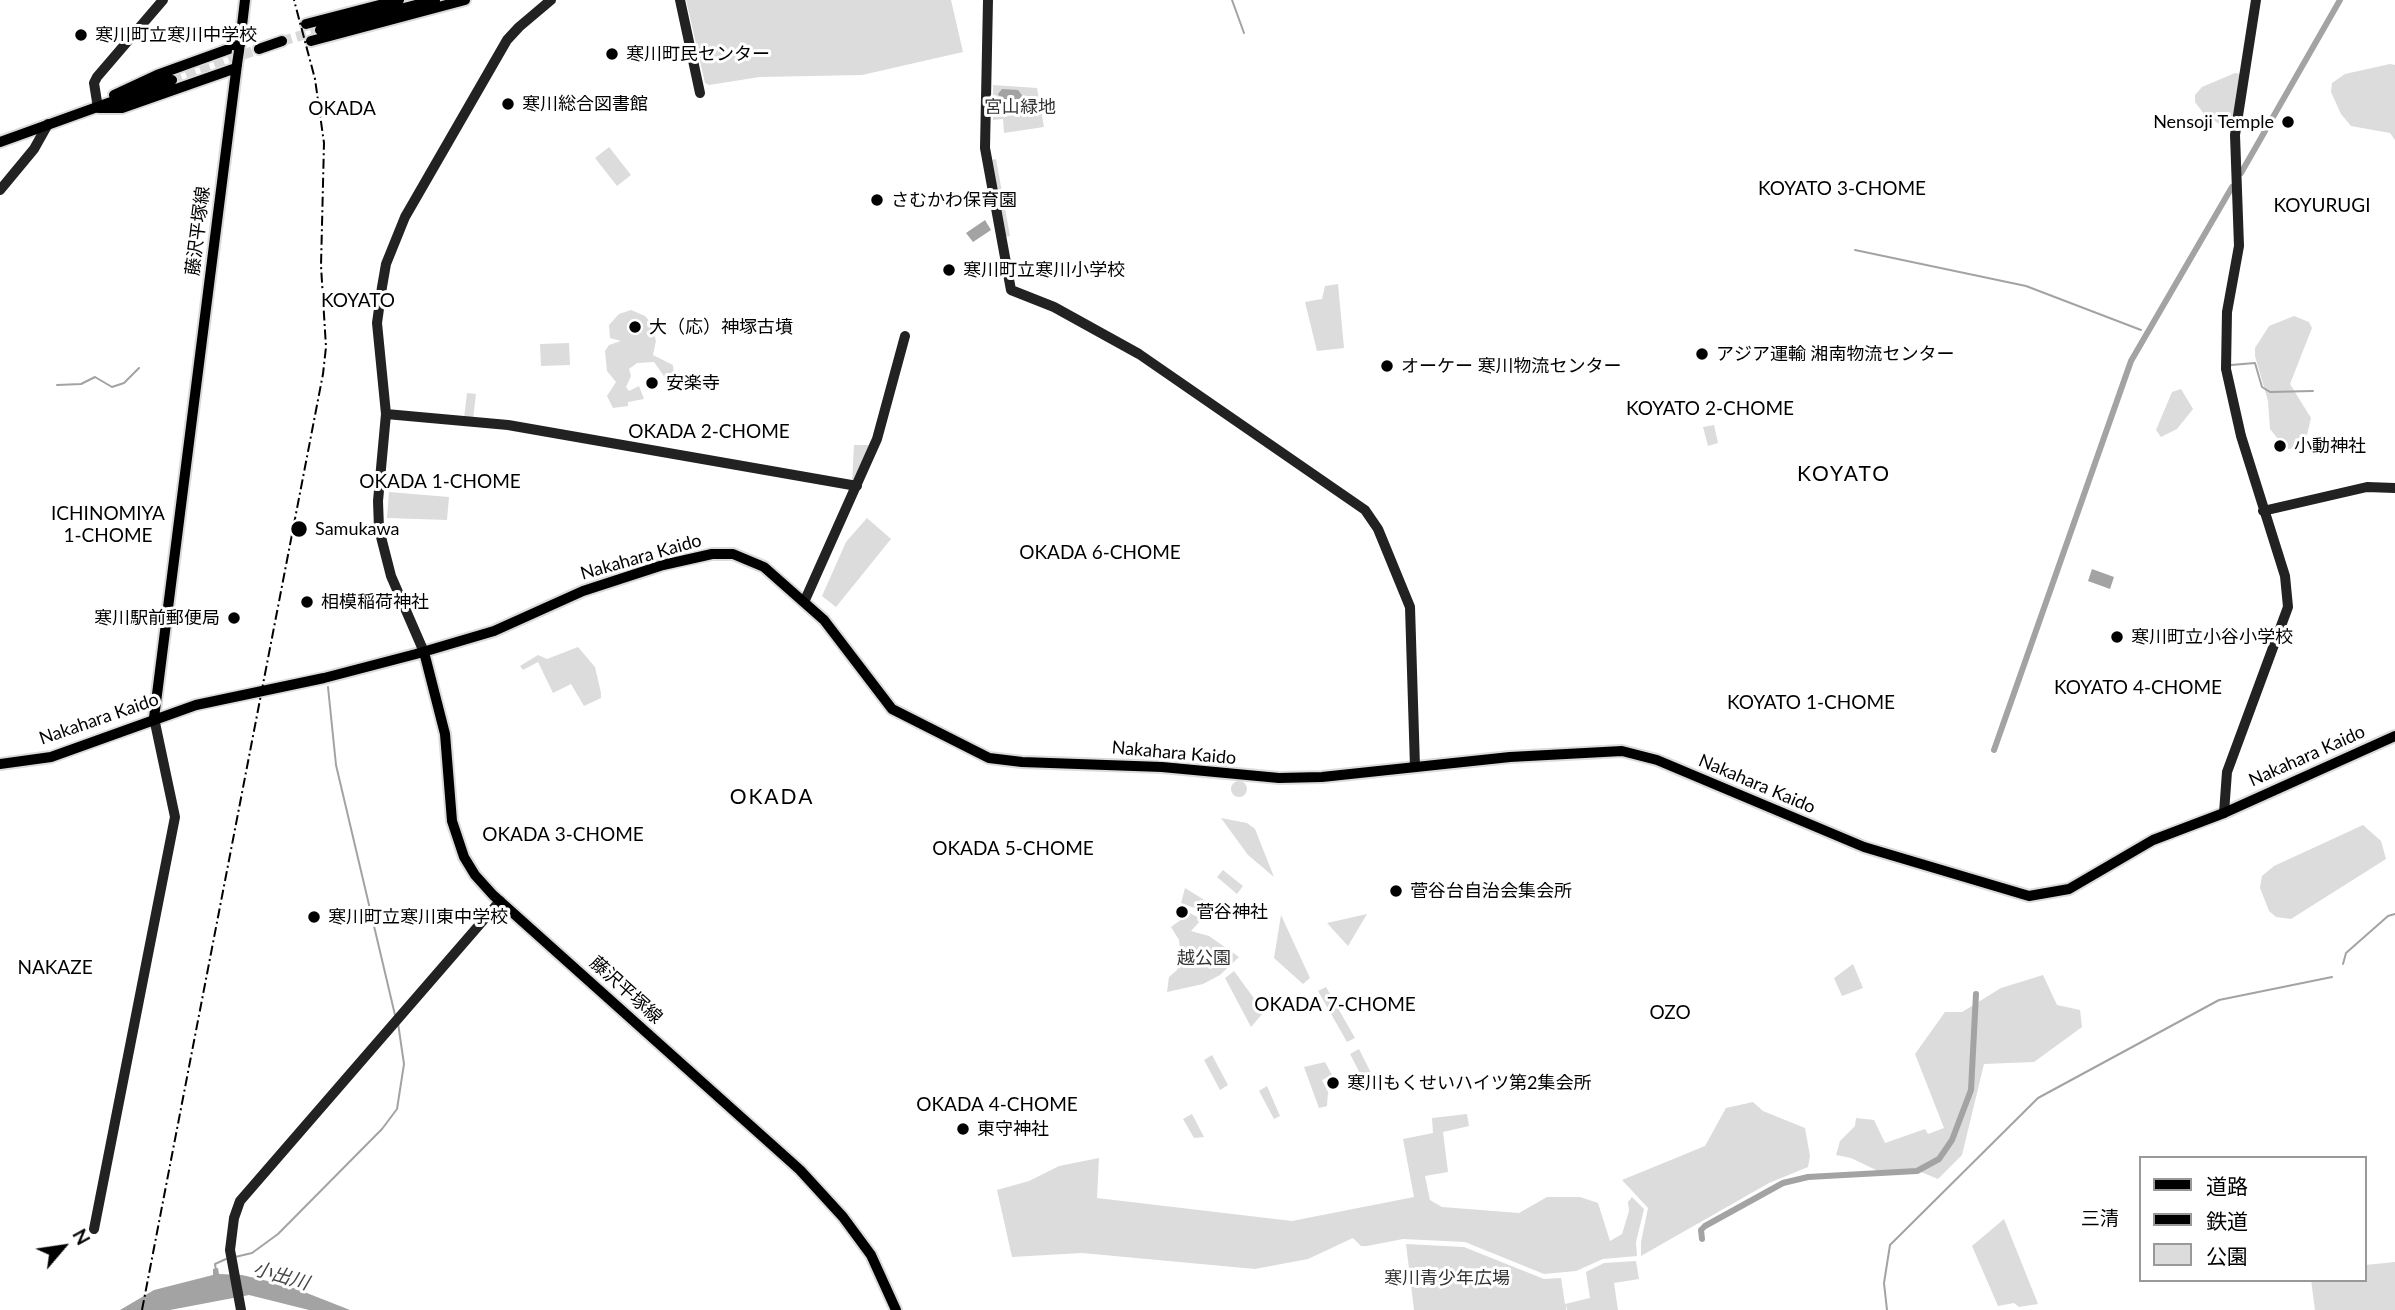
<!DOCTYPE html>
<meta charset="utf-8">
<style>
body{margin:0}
#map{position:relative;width:2395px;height:1310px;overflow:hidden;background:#fff;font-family:Lato,"Noto Sans JP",sans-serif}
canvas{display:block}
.legend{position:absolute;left:2139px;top:1156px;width:228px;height:126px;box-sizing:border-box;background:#fff;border:2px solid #999;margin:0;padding:9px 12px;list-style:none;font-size:21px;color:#000}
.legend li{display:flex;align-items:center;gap:14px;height:35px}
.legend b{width:35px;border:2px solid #999}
.north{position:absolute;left:28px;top:1212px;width:70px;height:70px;-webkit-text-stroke:5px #fff;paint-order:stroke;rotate:61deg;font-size:19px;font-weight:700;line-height:28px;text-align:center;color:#000}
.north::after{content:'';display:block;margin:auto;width:24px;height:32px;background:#000;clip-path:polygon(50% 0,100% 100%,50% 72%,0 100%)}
</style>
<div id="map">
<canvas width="2395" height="1310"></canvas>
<ul class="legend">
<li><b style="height:9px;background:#000"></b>道路</li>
<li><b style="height:9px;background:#000"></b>鉄道</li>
<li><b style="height:19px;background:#dcdcdc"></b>公園</li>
</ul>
<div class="north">N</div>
</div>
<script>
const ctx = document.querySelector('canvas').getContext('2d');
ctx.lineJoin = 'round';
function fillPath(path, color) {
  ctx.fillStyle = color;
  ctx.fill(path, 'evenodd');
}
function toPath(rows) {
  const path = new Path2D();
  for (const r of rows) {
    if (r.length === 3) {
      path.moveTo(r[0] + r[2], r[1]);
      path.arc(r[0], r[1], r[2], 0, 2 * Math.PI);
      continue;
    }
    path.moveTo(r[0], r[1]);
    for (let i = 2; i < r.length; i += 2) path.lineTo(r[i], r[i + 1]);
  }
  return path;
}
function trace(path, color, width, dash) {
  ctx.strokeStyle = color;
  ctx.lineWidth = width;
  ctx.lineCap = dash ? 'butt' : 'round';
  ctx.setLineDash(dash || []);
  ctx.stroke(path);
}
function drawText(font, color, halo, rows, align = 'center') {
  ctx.font = font + ' Lato,"Noto Sans JP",sans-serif';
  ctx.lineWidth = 6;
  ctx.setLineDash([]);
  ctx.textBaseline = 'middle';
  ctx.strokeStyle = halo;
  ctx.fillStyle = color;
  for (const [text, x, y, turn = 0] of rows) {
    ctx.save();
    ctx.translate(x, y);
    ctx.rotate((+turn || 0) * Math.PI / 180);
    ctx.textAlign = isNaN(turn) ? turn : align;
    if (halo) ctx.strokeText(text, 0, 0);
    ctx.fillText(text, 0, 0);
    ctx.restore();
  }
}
fillPath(toPath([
 [686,0,951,0,963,52,862,75,760,77,709,85,705,83],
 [2390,64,2395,65,2395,140,2390,133,2351,126,2341,114,2331,92,2332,83,2345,74],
 [2235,73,2242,74,2239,120,2230,131,2204,114,2195,102,2195,95,2202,87],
 [993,85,1037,88,1044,127,1004,133,1003,119,993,120],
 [609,147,631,175,617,186,595,158],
 [996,159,1010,236,1005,237,991,160],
 [1338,284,1344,348,1317,351,1305,302,1322,299,1325,286],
 [631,310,645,316,651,323,656,341,653,355,673,365,674,375,666,379,654,362,637,363,629,369,631,376,626,387,629,391,639,386,644,399,628,402,628,406,613,408,607,396,616,382,607,371,605,351,609,345,621,341,610,338,609,325,619,314],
 [2294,316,2309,322,2312,328,2290,384,2311,418,2307,435,2300,448,2286,449,2270,429,2268,401,2255,356,2255,348,2269,326],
 [569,343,570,365,541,366,540,344],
 [2181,389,2193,409,2177,429,2161,437,2156,430,2172,392],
 [467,393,476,394,473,419,464,418],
 [1714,425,1718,443,1708,446,1703,427],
 [854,445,869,445,852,483],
 [389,492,449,497,447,520,387,518],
 [867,518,891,539,836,607,822,596,846,542],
 [578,647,595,667,601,693,601,698,584,706,571,684,553,693,538,662,523,670,520,666,538,655,547,659],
 [1239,789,8],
 [1221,818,1247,823,1255,829,1274,877,1248,855],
 [2363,825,2381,841,2386,859,2291,919,2276,917,2269,911,2260,888,2262,876,2274,866],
 [1223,870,1243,886,1237,894,1217,877],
 [1185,888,1214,906,1191,931,1209,936,1239,957,1220,975,1203,984,1167,992,1169,977,1177,970,1177,963,1181,960,1179,940,1171,927,1190,913,1197,917,1200,910,1181,903],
 [1367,914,1348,946,1327,923],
 [1281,915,1310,978,1303,984,1274,958],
 [1853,964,1863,988,1842,996,1834,978],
 [1234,971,1264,1012,1251,1027,1225,978],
 [2043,975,2057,1005,2080,1010,2082,1027,2034,1062,1984,1064,1962,1155,1938,1179,1916,1170,1878,1171,1851,1158,1836,1155,1840,1141,1855,1126,1856,1118,1874,1120,1885,1143,1925,1129,1928,1134,1944,1128,1915,1054,1945,1012,1962,1012,2001,988],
 [1326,987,1355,1038,1347,1042,1318,991],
 [1359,1049,1378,1087,1369,1091,1350,1054],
 [1212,1055,1228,1085,1220,1090,1204,1060],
 [1325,1062,1332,1075,1322,1080,1328,1092,1327,1106,1319,1108,1304,1067],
 [1267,1086,1280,1116,1274,1119,1259,1091],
 [1753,1102,1763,1111,1805,1128,1810,1156,1808,1167,1769,1183,1641,1256,1641,1242,1648,1208,1622,1180,1705,1146,1726,1108],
 [1192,1114,1204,1137,1194,1138,1183,1119],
 [1467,1114,1469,1126,1443,1132,1448,1172,1425,1176,1430,1200,1442,1207,1519,1213,1547,1197,1580,1197,1598,1203,1610,1241,1622,1234,1629,1211,1628,1202,1632,1197,1644,1209,1636,1242,1637,1256,1603,1259,1576,1271,1544,1274,1465,1242,1403,1239,1367,1246,1361,1246,1353,1238,1308,1259,1255,1269,1082,1253,1012,1257,997,1190,1029,1181,1059,1166,1099,1158,1097,1198,1292,1221,1414,1197,1403,1139,1433,1133,1432,1118],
 [2004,1219,2038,1304,2019,1307,2014,1303,1998,1306,1972,1246],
 [1406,1244,1464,1247,1544,1279,1561,1278,1565,1304,1590,1298,1586,1272,1604,1263,1636,1261,1639,1279,1614,1283,1618,1310,1567,1310,1566,1304,1566,1310,1414,1310],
 [2395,1262,2395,1310,2315,1310,2311,1280,2365,1280,2365,1265]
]), '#dcdcdc');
fillPath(toPath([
 [1002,89,1018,90,1024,98,1018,103,1003,102,998,94],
 [985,220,991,230,973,242,966,233],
 [2092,569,2114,577,2110,589,2088,581],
 [218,1268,219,1274,242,1275,289,1286,350,1310,309,1310,249,1295,170,1310,120,1310,154,1290,213,1275,213,1269]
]), '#a3a3a3');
trace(toPath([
 [1232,0,1244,33],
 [1855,250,2026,286,2141,330],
 [2231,365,2255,363,2262,387,2270,392,2313,391],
 [57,385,81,384,95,377,112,387,124,383,139,368],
 [328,687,336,765,395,1015],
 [2343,964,2346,953,2388,916,2395,914],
 [235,1257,252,1253,278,1234,382,1129,397,1109,404,1064,398,1023],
 [216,1271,215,1264,226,1259],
 [1887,1310,1884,1283,1890,1245,2038,1098,2219,1000,2332,977]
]), '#a3a3a3', 2);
trace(toPath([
 [2241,173,2340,0],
 [1994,750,2131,361,2232,187],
 [1702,1239,1701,1230,1705,1226,1783,1183,1808,1177,1917,1171,1939,1159,1952,1140,1971,1090,1976,994]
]), '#a3a3a3', 6);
trace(toPath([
 [282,41,320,30],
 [172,80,259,49]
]), '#d9d9d9', 10, [10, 5]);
const primary = toPath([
 [306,24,399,0],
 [320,30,435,0],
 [311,41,465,0],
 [259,49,282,41],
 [239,51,245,0],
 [114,95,157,75,240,45],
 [100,108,122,108,236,68],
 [0,142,172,80],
 [424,652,445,734,452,821,464,857,475,875,493,895,800,1170,843,1217,871,1255,896,1310],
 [154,718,237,64],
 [0,764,51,757,196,705,324,678,416,654,494,631,583,591,663,565,712,554,733,554,764,567,824,620,892,709,989,758,1022,762,1162,767,1279,778,1322,777,1510,757,1622,751,1657,760,1864,847,2029,896,2069,889,2153,840,2224,813,2395,736]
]);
trace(primary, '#dbdbdb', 14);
trace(toPath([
 [680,0,700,93],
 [988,0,985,148,1011,290,1054,307,1139,354,1365,510,1378,529,1410,607,1415,767],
 [98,108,94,83,97,77,163,0],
 [0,190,34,149,48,124],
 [386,414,508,425,857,486],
 [2263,511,2367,487,2395,488],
 [805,600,877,439,905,336],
 [424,652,391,576,379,529,378,501,386,414,377,323,382,287,386,264,405,217,507,40,519,27,551,0],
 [2224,813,2227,772,2288,607,2285,576,2241,436,2226,369,2227,312,2239,246,2235,135,2256,0],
 [94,1229,175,817,154,718],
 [241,1310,230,1250,234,1218,240,1201,500,901]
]), '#222', 10);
trace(primary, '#000', 10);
trace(toPath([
 [142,1310,323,374,326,347,321,266,324,143,315,79,294,0]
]), '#000', 2, [10, 3.5, 2, 3.5]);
const primaryBridge = toPath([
 [237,64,239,51]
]);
trace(primaryBridge, '#dbdbdb', 14, []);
trace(primaryBridge, '#000', 10);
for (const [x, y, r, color] of [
 [81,35,7,"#000"],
 [612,54,7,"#000"],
 [508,104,7,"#000"],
 [2288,122,7,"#000"],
 [877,200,7,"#000"],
 [949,270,7,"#000"],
 [635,327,7,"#000"],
 [1702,354,7,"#000"],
 [1387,366,7,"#000"],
 [652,383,7,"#000"],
 [2280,446,7,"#000"],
 [299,529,9,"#000"],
 [307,602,7,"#000"],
 [234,618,7,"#000"],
 [2117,637,7,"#000"],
 [1396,891,7,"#000"],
 [1182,912,7,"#000"],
 [314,917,7,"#000"],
 [1333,1083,7,"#000"],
 [963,1129,7,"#000"]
]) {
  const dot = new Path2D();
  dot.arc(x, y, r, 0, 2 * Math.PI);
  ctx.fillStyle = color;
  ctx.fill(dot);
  trace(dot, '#fff', 2.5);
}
drawText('18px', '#000', '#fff', [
 ["寒川町立寒川中学校",95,35],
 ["寒川町民センター",626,54],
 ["寒川総合図書館",522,104],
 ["Nensoji Temple",2274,122,"right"],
 ["さむかわ保育園",891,200],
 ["寒川町立寒川小学校",963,270],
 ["大（応）神塚古墳",649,327],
 ["アジア運輸 湘南物流センター",1716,354],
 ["オーケー 寒川物流センター",1401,366],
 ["安楽寺",666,383],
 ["小動神社",2294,446],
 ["Samukawa",315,529],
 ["相模稲荷神社",321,602],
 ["寒川駅前郵便局",220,618,"right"],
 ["寒川町立小谷小学校",2131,637],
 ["菅谷台自治会集会所",1410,891],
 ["菅谷神社",1196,912],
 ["寒川町立寒川東中学校",328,917],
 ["寒川もくせいハイツ第2集会所",1347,1083],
 ["東守神社",977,1129]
], 'left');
drawText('18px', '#333', '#fff', [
 ["宮山緑地",1020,107],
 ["越公園",1204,958],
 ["寒川青少年広場",1447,1278]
]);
drawText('18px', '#000', '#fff', [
 ["藤沢平塚線",198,231,-83],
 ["Nakahara Kaido",641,557,-16],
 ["Nakahara Kaido",99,719,-19],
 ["Nakahara Kaido",1174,753,5],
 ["Nakahara Kaido",2307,756,-24],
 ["Nakahara Kaido",1757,784,23],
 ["藤沢平塚線",626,990,42]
]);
drawText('19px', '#000', '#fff', [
 ["OKADA",342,109],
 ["KOYATO 3-CHOME",1842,189],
 ["KOYURUGI",2322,206],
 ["KOYATO",358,301],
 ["KOYATO 2-CHOME",1710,409],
 ["OKADA 2-CHOME",709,432],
 ["OKADA 1-CHOME",440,482],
 ["ICHINOMIYA",108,514],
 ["1-CHOME",108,536],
 ["OKADA 6-CHOME",1100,553],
 ["KOYATO 4-CHOME",2138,688],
 ["KOYATO 1-CHOME",1811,703],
 ["OKADA 3-CHOME",563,835],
 ["OKADA 5-CHOME",1013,849],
 ["NAKAZE",55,968],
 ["OKADA 7-CHOME",1335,1005],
 ["OZO",1670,1013],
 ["OKADA 4-CHOME",997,1105],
 ["三清",2100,1219]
]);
drawText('italic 19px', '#444', '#fff', [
 ["小出川",281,1276,16]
]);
ctx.letterSpacing = '2px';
drawText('21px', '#000', '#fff', [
 ["KOYATO",1844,474],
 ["OKADA",772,797]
]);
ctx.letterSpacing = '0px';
</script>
